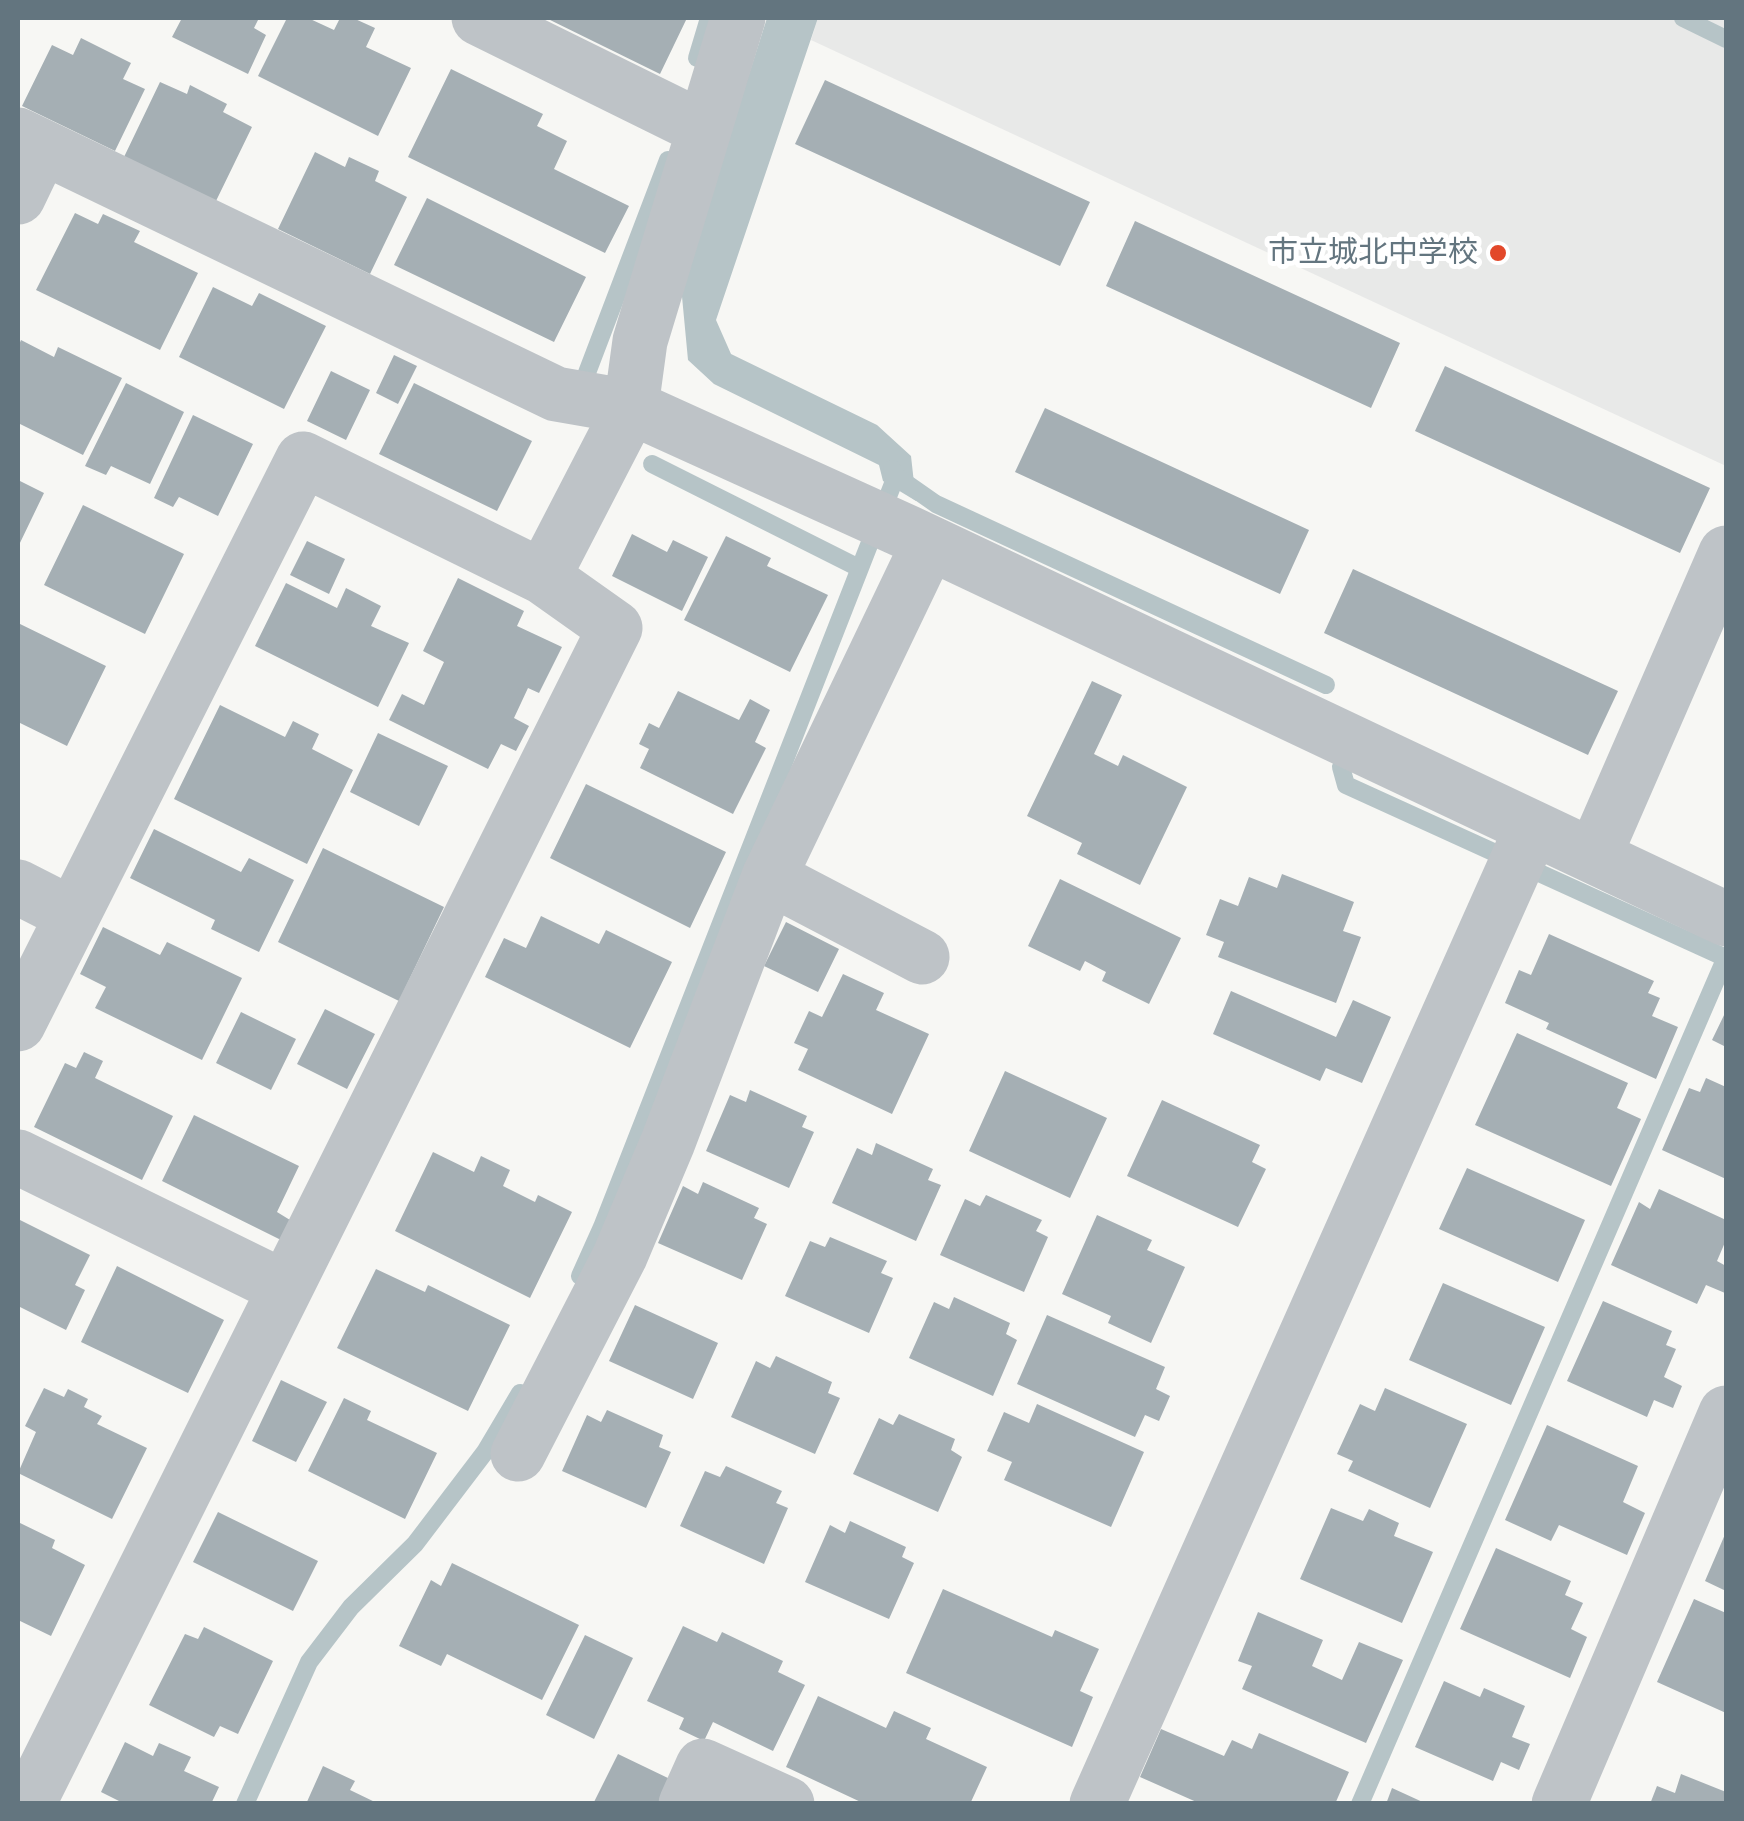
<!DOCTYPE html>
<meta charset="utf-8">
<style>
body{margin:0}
#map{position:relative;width:1744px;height:1821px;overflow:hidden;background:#f7f7f4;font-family:"Work Sans",sans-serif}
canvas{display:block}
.frame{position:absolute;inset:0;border:20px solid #63757f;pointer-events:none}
</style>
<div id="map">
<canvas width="1744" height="1821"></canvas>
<div class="frame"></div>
</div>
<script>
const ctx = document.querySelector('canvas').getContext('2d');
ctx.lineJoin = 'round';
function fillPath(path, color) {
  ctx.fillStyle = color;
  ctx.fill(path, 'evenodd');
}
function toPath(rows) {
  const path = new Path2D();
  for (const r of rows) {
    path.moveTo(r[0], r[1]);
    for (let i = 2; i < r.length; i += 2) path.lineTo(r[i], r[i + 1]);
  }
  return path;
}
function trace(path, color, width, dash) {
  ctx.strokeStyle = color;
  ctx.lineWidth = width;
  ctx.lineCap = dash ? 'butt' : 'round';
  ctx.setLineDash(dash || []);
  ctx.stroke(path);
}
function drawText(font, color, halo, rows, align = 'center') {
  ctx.font = font + ' "Work Sans","Noto Sans JP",sans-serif';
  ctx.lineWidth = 10;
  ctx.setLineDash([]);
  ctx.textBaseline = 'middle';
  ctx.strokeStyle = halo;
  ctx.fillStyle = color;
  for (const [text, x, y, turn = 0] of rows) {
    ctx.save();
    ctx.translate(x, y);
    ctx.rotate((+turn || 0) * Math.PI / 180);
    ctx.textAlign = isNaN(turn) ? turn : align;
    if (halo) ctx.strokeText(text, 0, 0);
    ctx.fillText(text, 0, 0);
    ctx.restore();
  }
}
fillPath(toPath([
 [818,18,1726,18,1726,466,811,40]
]), '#e8e9e8');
fillPath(toPath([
 [767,18,818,18,716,320,731,354,877,425,911,456,916,501,883,481,879,465,714,384,688,360,681,286]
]), '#b6c4c7');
trace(toPath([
 [1683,18,1726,39],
 [697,58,709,18],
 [585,378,668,160],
 [652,464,859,568],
 [896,476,936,504,1326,685],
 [1341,767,1346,785,1726,958],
 [580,1276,602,1227,896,476,892,469],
 [245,1804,309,1662,351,1607,415,1544,485,1452,520,1393],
 [1360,1804,1726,957]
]), '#b6c4c7', 18);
fillPath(toPath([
 [182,18,259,18,254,28,266,35,248,74,172,37],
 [287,18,308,18,334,30,340,18,353,18,375,28,366,47,411,68,378,136,258,76],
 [546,18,687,18,660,74],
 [81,38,131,63,123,79,145,89,115,151,22,106,52,45,73,55],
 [451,69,543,114,537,126,567,141,554,169,629,206,605,253,408,157],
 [825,80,1090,202,1060,266,795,144],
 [160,82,187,94,190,85,227,104,223,112,252,127,216,201,124,157],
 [315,152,345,167,349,157,379,171,375,181,407,197,370,274,278,229],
 [427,198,586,277,554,342,394,265],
 [75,213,98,224,103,214,140,231,134,242,198,273,160,350,36,290],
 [1135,221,1400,343,1371,408,1106,286],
 [213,287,252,306,259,293,326,326,284,409,179,357],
 [21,340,54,357,58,347,122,378,83,455,18,423,18,347],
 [394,355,417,366,398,404,376,393],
 [1445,366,1710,488,1680,553,1415,431],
 [331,371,370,390,346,440,307,421],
 [126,383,184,412,150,484,111,466,106,475,85,466],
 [414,383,532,441,497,511,379,454],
 [1045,408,1309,530,1280,594,1015,472],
 [193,415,253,444,218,516,179,497,173,507,154,498],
 [18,480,44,493,18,547],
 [83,505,184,554,145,634,44,585],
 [632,534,667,552,673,540,708,557,682,611,612,576],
 [726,536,771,558,767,566,828,595,790,672,684,620],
 [307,541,345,559,329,594,290,575],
 [1353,569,1618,691,1588,755,1324,633],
 [458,578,524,611,517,626,562,647,539,693,528,688,514,718,529,726,516,751,501,744,488,769,389,720,402,694,424,705,444,662,423,651],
 [286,583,337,608,346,588,381,606,371,626,409,643,378,707,255,646],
 [18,623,106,666,67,746,18,722],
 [1092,681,1122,695,1094,754,1118,766,1123,755,1187,787,1140,885,1077,854,1082,843,1027,816],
 [678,691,739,720,750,699,770,710,755,742,766,748,733,814,640,768,649,749,639,744,649,723,659,728],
 [220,705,285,737,293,721,319,734,312,749,353,770,307,864,174,799],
 [378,733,448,766,419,826,350,792],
 [586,784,726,852,690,928,550,858],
 [154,829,241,872,249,858,294,880,259,952,211,929,215,920,130,878],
 [323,848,444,907,399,1001,278,942],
 [1282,874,1354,902,1343,931,1361,937,1336,1003,1218,957,1224,942,1206,935,1220,899,1238,906,1249,877,1277,888],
 [1060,879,1181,938,1149,1004,1102,981,1106,972,1085,961,1080,971,1028,946],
 [541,916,599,944,606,930,672,962,630,1048,485,977,504,938,526,948],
 [786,922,839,949,818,992,764,966],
 [103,927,160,955,167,942,242,978,202,1060,95,1008,106,987,80,974],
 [1549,934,1654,981,1648,993,1660,998,1652,1016,1678,1027,1656,1079,1546,1029,1549,1023,1505,1003,1519,970,1531,975],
 [843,974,884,993,876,1010,929,1034,892,1114,798,1070,808,1049,794,1043,809,1011,822,1017],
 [1231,991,1336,1037,1353,1000,1391,1017,1362,1083,1326,1068,1320,1081,1213,1034],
 [325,1009,375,1034,347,1089,297,1064],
 [1726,1011,1726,1047,1712,1040],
 [241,1012,296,1039,271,1090,216,1063],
 [1517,1033,1628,1083,1617,1108,1641,1119,1611,1186,1475,1125],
 [84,1052,103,1061,95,1078,173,1116,142,1180,34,1127,65,1063,76,1068],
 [1005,1071,1107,1118,1070,1198,969,1151],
 [1706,1078,1726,1087,1726,1179,1662,1150,1689,1088,1700,1092],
 [750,1090,807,1116,802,1127,814,1132,789,1188,706,1151,730,1095,746,1102],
 [1162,1100,1260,1145,1252,1162,1266,1169,1238,1227,1127,1176],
 [194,1115,299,1166,277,1212,290,1220,281,1240,162,1181],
 [876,1143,933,1169,928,1180,941,1185,916,1241,832,1203,857,1148,872,1155],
 [433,1152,474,1172,481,1156,510,1170,503,1186,535,1202,538,1195,572,1212,530,1298,395,1231],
 [1467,1168,1585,1220,1558,1282,1439,1229],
 [703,1182,759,1208,754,1218,767,1224,742,1280,658,1243,683,1186,698,1194],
 [1659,1189,1726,1220,1726,1240,1717,1261,1726,1266,1725,1293,1706,1285,1697,1304,1611,1265,1639,1202,1650,1209],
 [986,1195,1042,1220,1036,1231,1048,1237,1024,1292,940,1255,965,1199,980,1206],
 [1097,1215,1152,1240,1147,1250,1185,1267,1151,1343,1108,1323,1111,1316,1062,1294],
 [18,1219,90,1255,75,1285,85,1290,66,1330,18,1306],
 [830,1237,887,1261,881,1273,893,1278,869,1333,785,1296,810,1241,825,1247],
 [117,1266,224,1320,188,1393,81,1342],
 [376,1269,425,1292,428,1285,510,1325,468,1411,337,1348],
 [1443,1283,1545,1327,1511,1405,1409,1360],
 [954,1297,1010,1323,1006,1334,1017,1340,993,1396,909,1358,934,1302,949,1309],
 [1603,1301,1672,1331,1666,1345,1676,1349,1664,1377,1682,1386,1673,1408,1654,1400,1647,1417,1567,1381],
 [635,1305,718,1343,693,1399,609,1361],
 [1047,1315,1165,1367,1156,1389,1170,1396,1159,1421,1145,1415,1135,1437,1017,1384],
 [776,1356,832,1382,828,1393,840,1398,815,1454,731,1417,756,1361,770,1368],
 [281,1380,327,1402,296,1462,252,1441],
 [44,1388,64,1397,68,1389,88,1399,84,1407,102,1416,97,1424,147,1448,112,1519,18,1473,36,1432,25,1426],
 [1385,1388,1467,1424,1430,1508,1348,1471,1353,1461,1337,1454,1360,1404,1375,1411],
 [344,1398,371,1411,367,1420,437,1453,405,1519,308,1471],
 [1037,1404,1144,1452,1111,1527,1004,1480,1012,1462,987,1451,1004,1412,1029,1423],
 [607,1410,663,1435,659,1447,671,1452,646,1508,562,1471,587,1415,601,1422],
 [899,1414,955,1439,951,1450,962,1457,938,1512,853,1474,879,1418,893,1425],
 [1547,1425,1638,1466,1623,1502,1645,1513,1627,1555,1559,1525,1551,1541,1505,1520],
 [726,1466,782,1491,776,1503,788,1508,764,1564,680,1526,705,1471,720,1477],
 [1331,1508,1363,1521,1369,1509,1399,1523,1394,1536,1433,1552,1402,1623,1300,1579],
 [218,1512,318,1561,293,1611,193,1562],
 [850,1521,906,1547,902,1557,914,1563,889,1619,805,1582,830,1525,845,1533],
 [18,1522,55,1540,52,1548,85,1565,51,1636,18,1620],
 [1726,1532,1726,1591,1705,1581],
 [1496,1548,1571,1581,1565,1595,1583,1603,1571,1629,1587,1637,1570,1678,1460,1629],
 [452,1563,579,1625,542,1700,447,1654,441,1666,399,1646,431,1580,441,1586],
 [943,1589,1052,1637,1055,1630,1099,1649,1080,1691,1093,1697,1072,1747,906,1673],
 [1694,1599,1726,1613,1726,1713,1657,1682],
 [1258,1612,1323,1640,1312,1666,1342,1680,1359,1642,1403,1660,1366,1743,1242,1689,1252,1666,1238,1661],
 [683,1626,717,1642,722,1632,783,1661,778,1672,805,1685,773,1751,713,1722,704,1741,679,1729,684,1718,647,1701],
 [204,1627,273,1661,238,1734,220,1726,214,1737,149,1705,185,1634,198,1639],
 [585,1635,633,1658,594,1739,546,1715],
 [1444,1681,1480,1697,1484,1688,1525,1706,1512,1737,1530,1744,1519,1770,1501,1762,1493,1781,1415,1747],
 [818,1696,886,1728,894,1711,931,1728,926,1739,987,1767,970,1804,865,1804,786,1767],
 [1161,1729,1224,1756,1232,1740,1252,1749,1259,1733,1349,1772,1335,1804,1201,1804,1140,1777],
 [125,1742,153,1756,159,1743,191,1757,184,1771,219,1787,211,1804,125,1804,101,1792],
 [618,1754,670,1779,658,1804,593,1804],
 [323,1766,355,1781,350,1790,379,1804,306,1804],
 [1681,1774,1726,1792,1726,1804,1650,1804,1657,1786,1675,1793],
 [1392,1788,1427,1804,1386,1804]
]), '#a5afb4');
trace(toPath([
 [479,18,704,129],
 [18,135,556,394,631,407,909,533,1726,919],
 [18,197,42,147],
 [1594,856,1726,553],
 [769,877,922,957],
 [18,887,73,915],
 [18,1024,303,459,543,577,631,407,640,341,738,18],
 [18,1157,285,1288],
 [518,1454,620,1256,668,1142,769,877,929,543],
 [28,1804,615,628,543,577],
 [686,1804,703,1766,787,1804],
 [1097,1804,1532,828],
 [1559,1804,1726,1413]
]), '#bec3c7', 55);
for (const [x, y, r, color] of [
 [1498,253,10,"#e2482a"]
]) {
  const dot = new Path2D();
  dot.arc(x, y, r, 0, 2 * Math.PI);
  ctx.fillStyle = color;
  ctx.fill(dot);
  trace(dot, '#fff', 4);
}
drawText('30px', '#63757f', '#fff', [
 ["市立城北中学校",1478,253]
], 'right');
</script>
